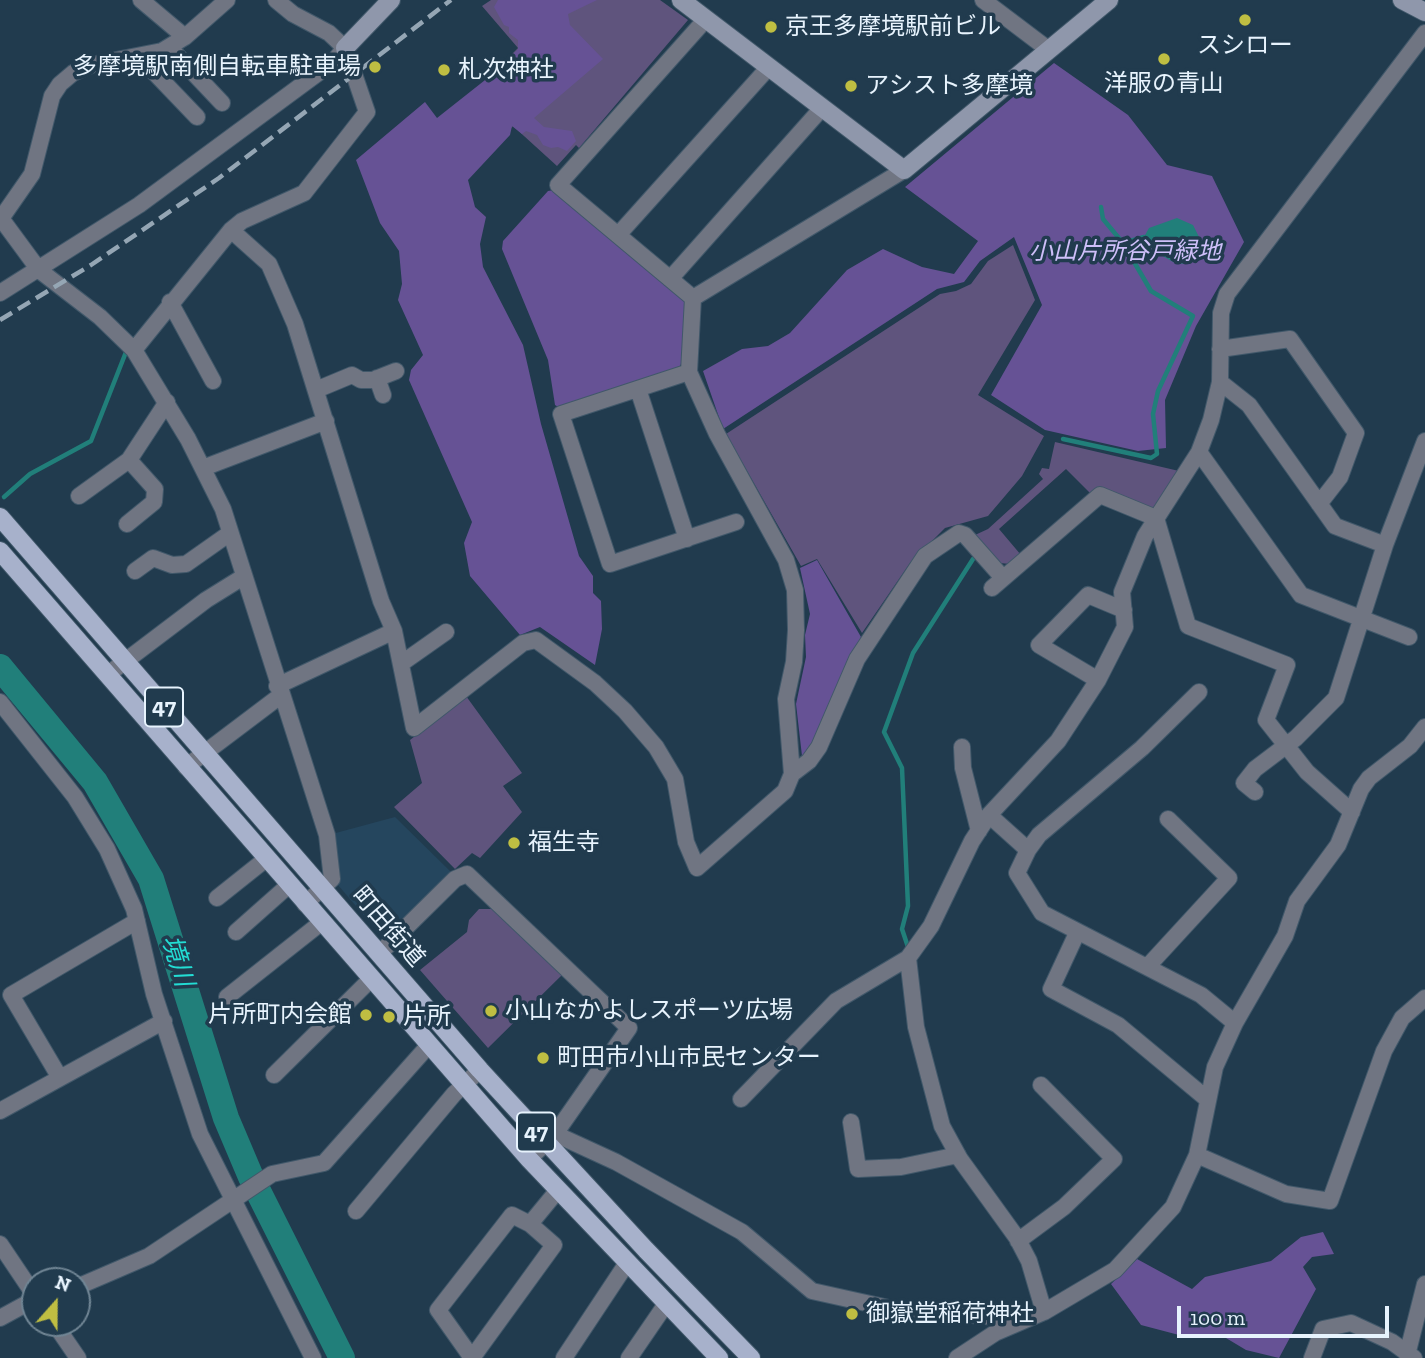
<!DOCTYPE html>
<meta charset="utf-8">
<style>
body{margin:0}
#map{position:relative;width:1425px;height:1358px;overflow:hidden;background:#213b4e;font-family:"Zilla Slab",serif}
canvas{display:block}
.north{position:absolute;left:21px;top:1267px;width:70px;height:70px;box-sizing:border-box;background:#213b4e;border:2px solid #708594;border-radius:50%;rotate:21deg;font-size:19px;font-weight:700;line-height:28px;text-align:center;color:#e7f3fd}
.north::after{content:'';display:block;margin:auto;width:24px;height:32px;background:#bfbe42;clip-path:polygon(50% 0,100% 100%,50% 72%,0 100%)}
.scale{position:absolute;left:1177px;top:1306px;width:212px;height:32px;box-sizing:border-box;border:4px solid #e7f3fd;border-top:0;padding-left:9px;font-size:21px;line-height:24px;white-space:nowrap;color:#e7f3fd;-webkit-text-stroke:5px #213b4e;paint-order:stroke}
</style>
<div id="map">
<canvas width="1425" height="1358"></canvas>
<div class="north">N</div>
<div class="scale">100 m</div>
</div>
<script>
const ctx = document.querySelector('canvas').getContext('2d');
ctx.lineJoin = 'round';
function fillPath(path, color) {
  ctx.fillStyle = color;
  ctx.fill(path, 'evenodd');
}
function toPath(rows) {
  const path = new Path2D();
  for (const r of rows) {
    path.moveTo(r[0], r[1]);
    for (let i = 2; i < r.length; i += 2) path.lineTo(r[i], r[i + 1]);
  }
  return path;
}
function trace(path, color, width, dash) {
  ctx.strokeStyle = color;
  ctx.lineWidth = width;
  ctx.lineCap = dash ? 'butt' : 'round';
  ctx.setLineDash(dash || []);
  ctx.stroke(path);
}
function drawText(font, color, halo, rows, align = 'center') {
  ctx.font = font + ' "Zilla Slab","Noto Sans JP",serif';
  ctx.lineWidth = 7;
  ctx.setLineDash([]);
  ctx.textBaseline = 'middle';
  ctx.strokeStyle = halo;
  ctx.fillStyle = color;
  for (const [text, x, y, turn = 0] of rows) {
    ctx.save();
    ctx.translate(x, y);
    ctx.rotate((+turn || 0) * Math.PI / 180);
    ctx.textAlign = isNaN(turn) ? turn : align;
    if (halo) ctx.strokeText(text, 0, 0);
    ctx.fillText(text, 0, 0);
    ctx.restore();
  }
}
fillPath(toPath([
 [395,817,451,872,384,939,338,885,332,834]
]), '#25465e');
fillPath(toPath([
 [491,0,660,0,688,20,579,148,576,145,557,166,513,126,493,147,501,65,518,48,482,6],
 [1013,245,1035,300,978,395,1044,436,1022,476,988,516,945,528,910,563,862,633,817,559,801,566,726,434,940,294,956,291,971,284,988,261],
 [1055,442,1179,471,1153,510,1091,494,1066,469,999,529,1021,555,1010,564,1000,563,975,535,988,529,1043,479,1039,474,1042,468,1049,469],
 [466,696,522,773,503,786,522,812,480,858,472,853,455,869,394,807,422,783,410,740],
 [479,909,492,909,563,974,488,1048,420,970,467,932,469,920]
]), '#5f547d');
fillPath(toPath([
 [498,0,597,0,568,14,570,25,603,59,534,118,544,127,572,131,576,141,567,151,558,147,551,148,543,145,537,135,526,131,522,134,512,126,510,135,468,180,475,207,486,217,480,244,483,267,523,345,541,424,579,556,593,576,593,593,601,601,602,629,595,665,540,627,520,635,470,576,464,543,472,522,409,380,411,370,423,355,398,300,402,284,399,251,380,223,356,160,425,102,437,118,499,69,518,49,518,40,509,33,509,27,504,25,494,7],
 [1054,63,1128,115,1167,165,1212,176,1244,242,1196,326,1165,400,1166,448,1138,451,1045,430,991,395,1042,305,1014,237,980,261,964,282,937,289,723,429,703,371,742,349,768,346,790,333,847,270,883,249,922,267,954,274,978,241,905,187],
 [554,190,684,298,687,305,683,361,678,369,560,408,555,405,548,360,502,249,503,241,548,191],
 [817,560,861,637,815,744,802,756,796,704,806,657,805,635,810,614,800,568],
 [1323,1232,1334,1254,1312,1257,1303,1267,1316,1289,1279,1358,1246,1350,1226,1338,1179,1335,1141,1325,1111,1284,1137,1259,1192,1289,1205,1277,1271,1261,1301,1237]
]), '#665295');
fillPath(toPath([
 [1177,218,1193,225,1201,241,1198,258,1189,264,1175,263,1159,254,1144,237,1149,228]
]), '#217f7a');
trace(toPath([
 [1101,207,1103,219,1123,243],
 [1063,439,1151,458,1157,454,1153,414,1158,391,1193,316,1151,291,1123,243,1144,237],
 [4,497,30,474,91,441,126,352],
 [908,947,902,929,908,906,902,768,884,732,913,653,973,559]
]), '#217f7a', 4.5);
trace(toPath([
 [0,667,95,782,151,879,226,1118,251,1177,342,1358]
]), '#217f7a', 26);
const street = toPath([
 [141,0,185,37],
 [983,0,1049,50],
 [169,47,222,103],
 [157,53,152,70,197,117],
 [0,217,39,270,100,317,134,350,188,439,223,509,327,835,332,879,305,904],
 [0,220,32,174,52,96,60,84,73,73,91,65,162,51,185,37,227,0],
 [231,230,269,264,295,324,381,601,394,631,414,728,523,643,536,640,595,683,625,711,656,747,675,779,686,842,697,868,785,791,792,774,786,699,794,662,796,630,795,590,786,560,717,434,689,372,693,298],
 [618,235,769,67],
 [670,279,822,108],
 [0,293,139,205,333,62,345,48],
 [693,298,558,185,706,19],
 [693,298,904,170],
 [170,302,213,381],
 [1220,349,1290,339,1356,433,1340,477,1319,504],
 [134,350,231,230,242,221,304,193,367,112,345,48,329,33,293,14,276,0],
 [689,372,561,414,610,564,736,522],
 [377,378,383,395],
 [1220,382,1249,405,1335,526,1385,545],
 [638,389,687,539],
 [316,390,352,375,361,380,373,380,396,371],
 [1199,452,1301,595,1409,637],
 [203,468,326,421],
 [79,496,129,460,167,402],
 [127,524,154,502,155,489,129,460],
 [135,571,153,558,172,565,186,564,230,533],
 [992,588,1100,495,1156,518,1188,626,1287,665,1266,720,1307,772,1352,812],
 [402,663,446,632],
 [107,675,206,600,243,577],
 [1098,680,1039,645,1088,595,1124,610],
 [277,686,394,631],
 [0,702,75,797,107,849,134,909,154,994,200,1134,313,1358],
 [962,747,963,768,979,831],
 [186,767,280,696],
 [792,774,809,761,819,747,857,659,925,556,959,533,965,535,1003,578],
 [1255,792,1244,783,1255,769,1296,738,1336,698,1385,545,1425,441],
 [989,815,1028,850,1017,873,1042,913,1201,995,1235,1023],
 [1028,850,1039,835,1142,748,1199,692],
 [217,898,266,859],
 [236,932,289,885],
 [1077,933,1051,989,1118,1025,1207,1099],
 [379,954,455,879,467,874,629,1028,555,1134,529,1159],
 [908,958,916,1027,942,1126,960,1159,1017,1238,1029,1261,1044,1312],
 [1149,965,1229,878,1168,819],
 [227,997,322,922],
 [274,1075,371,979],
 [60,1078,11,995,137,921],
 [741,1099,836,1001,908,958,931,926,972,841,989,815,1058,741,1098,680,1125,627,1122,592,1145,536,1199,452,1211,420,1220,382,1221,313,1227,294,1425,33],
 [0,1111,164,1021],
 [851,1122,858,1169,901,1167,958,1155],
 [555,1134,616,1162,742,1232,812,1291,893,1309,1024,1319],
 [1197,1155,1286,1194,1330,1201,1384,1051,1402,1018,1425,998],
 [356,1211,454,1094,480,1070],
 [512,1215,530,1224,554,1245,472,1358,438,1310,512,1215],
 [530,1224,558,1190],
 [1018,1241,1064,1207,1114,1159,1041,1085],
 [0,1244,35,1296],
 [77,1287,149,1256,272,1174,324,1163,429,1045],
 [0,1318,35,1299],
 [54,1323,78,1358],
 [1407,1355,1425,1284],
 [564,1358,627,1263],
 [629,1358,666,1304],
 [957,1358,995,1333,1044,1312,1115,1270,1173,1207,1197,1155,1215,1067,1235,1023,1285,936,1297,901,1338,845,1361,789,1369,778,1410,746,1425,727],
 [1312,1358,1323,1329,1351,1323,1392,1342,1414,1358]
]);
const secondary = toPath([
 [681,0,904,170,1109,0],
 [1402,0,1425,12],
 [345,48,391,0]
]);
const primary = toPath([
 [0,517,480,1070,646,1250,751,1358],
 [0,551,529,1159,719,1358]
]);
trace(street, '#41586a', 18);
trace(secondary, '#41586a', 20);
trace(primary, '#41586a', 20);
trace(street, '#707582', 16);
trace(secondary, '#8f97ab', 18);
trace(primary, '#a7b1cb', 18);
trace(toPath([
 [0,320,91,265,219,178,451,0]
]), '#95a6b4', 4.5, [14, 7]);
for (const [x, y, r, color] of [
 [1245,20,7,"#bfbe42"],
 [771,27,7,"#bfbe42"],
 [1164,59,7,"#bfbe42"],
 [375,67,7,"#bfbe42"],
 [444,70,7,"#bfbe42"],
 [851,86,7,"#bfbe42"],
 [514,843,7,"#bfbe42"],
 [491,1011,7,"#bfbe42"],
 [366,1015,7,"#bfbe42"],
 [389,1017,7,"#bfbe42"],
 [543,1058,7,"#bfbe42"],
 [852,1314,7,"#bfbe42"]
]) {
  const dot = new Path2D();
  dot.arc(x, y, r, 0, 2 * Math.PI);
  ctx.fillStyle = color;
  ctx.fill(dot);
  trace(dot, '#213b4e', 2.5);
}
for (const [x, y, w] of [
 [164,707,38],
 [536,1132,38]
]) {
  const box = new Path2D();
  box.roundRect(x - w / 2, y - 19.5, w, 39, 5);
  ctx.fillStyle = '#213b4e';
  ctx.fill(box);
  trace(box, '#e7f3fd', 2);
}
drawText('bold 23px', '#e7f3fd', null, [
 ["47",164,707],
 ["47",536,1132]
]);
drawText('24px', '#e7f3fd', '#213b4e', [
 ["京王多摩境駅前ビル",785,27],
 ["スシロー",1245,46,"center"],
 ["多摩境駅南側自転車駐車場",361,67,"right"],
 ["札次神社",458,70],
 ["洋服の青山",1164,84,"center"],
 ["アシスト多摩境",865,86],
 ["福生寺",528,843],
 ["小山なかよしスポーツ広場",505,1011],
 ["片所町内会館",352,1015,"right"],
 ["片所",403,1017],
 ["町田市小山市民センター",557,1058],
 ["御嶽堂稲荷神社",866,1314]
], 'left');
drawText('italic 24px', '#cebff9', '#213b4e', [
 ["小山片所谷戸緑地",1125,252]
]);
drawText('24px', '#e7f3fd', '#213b4e', [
 ["町田街道",388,927,49]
]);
drawText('italic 26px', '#23ddd4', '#213b4e', [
 ["境川",177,961,73]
]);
</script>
